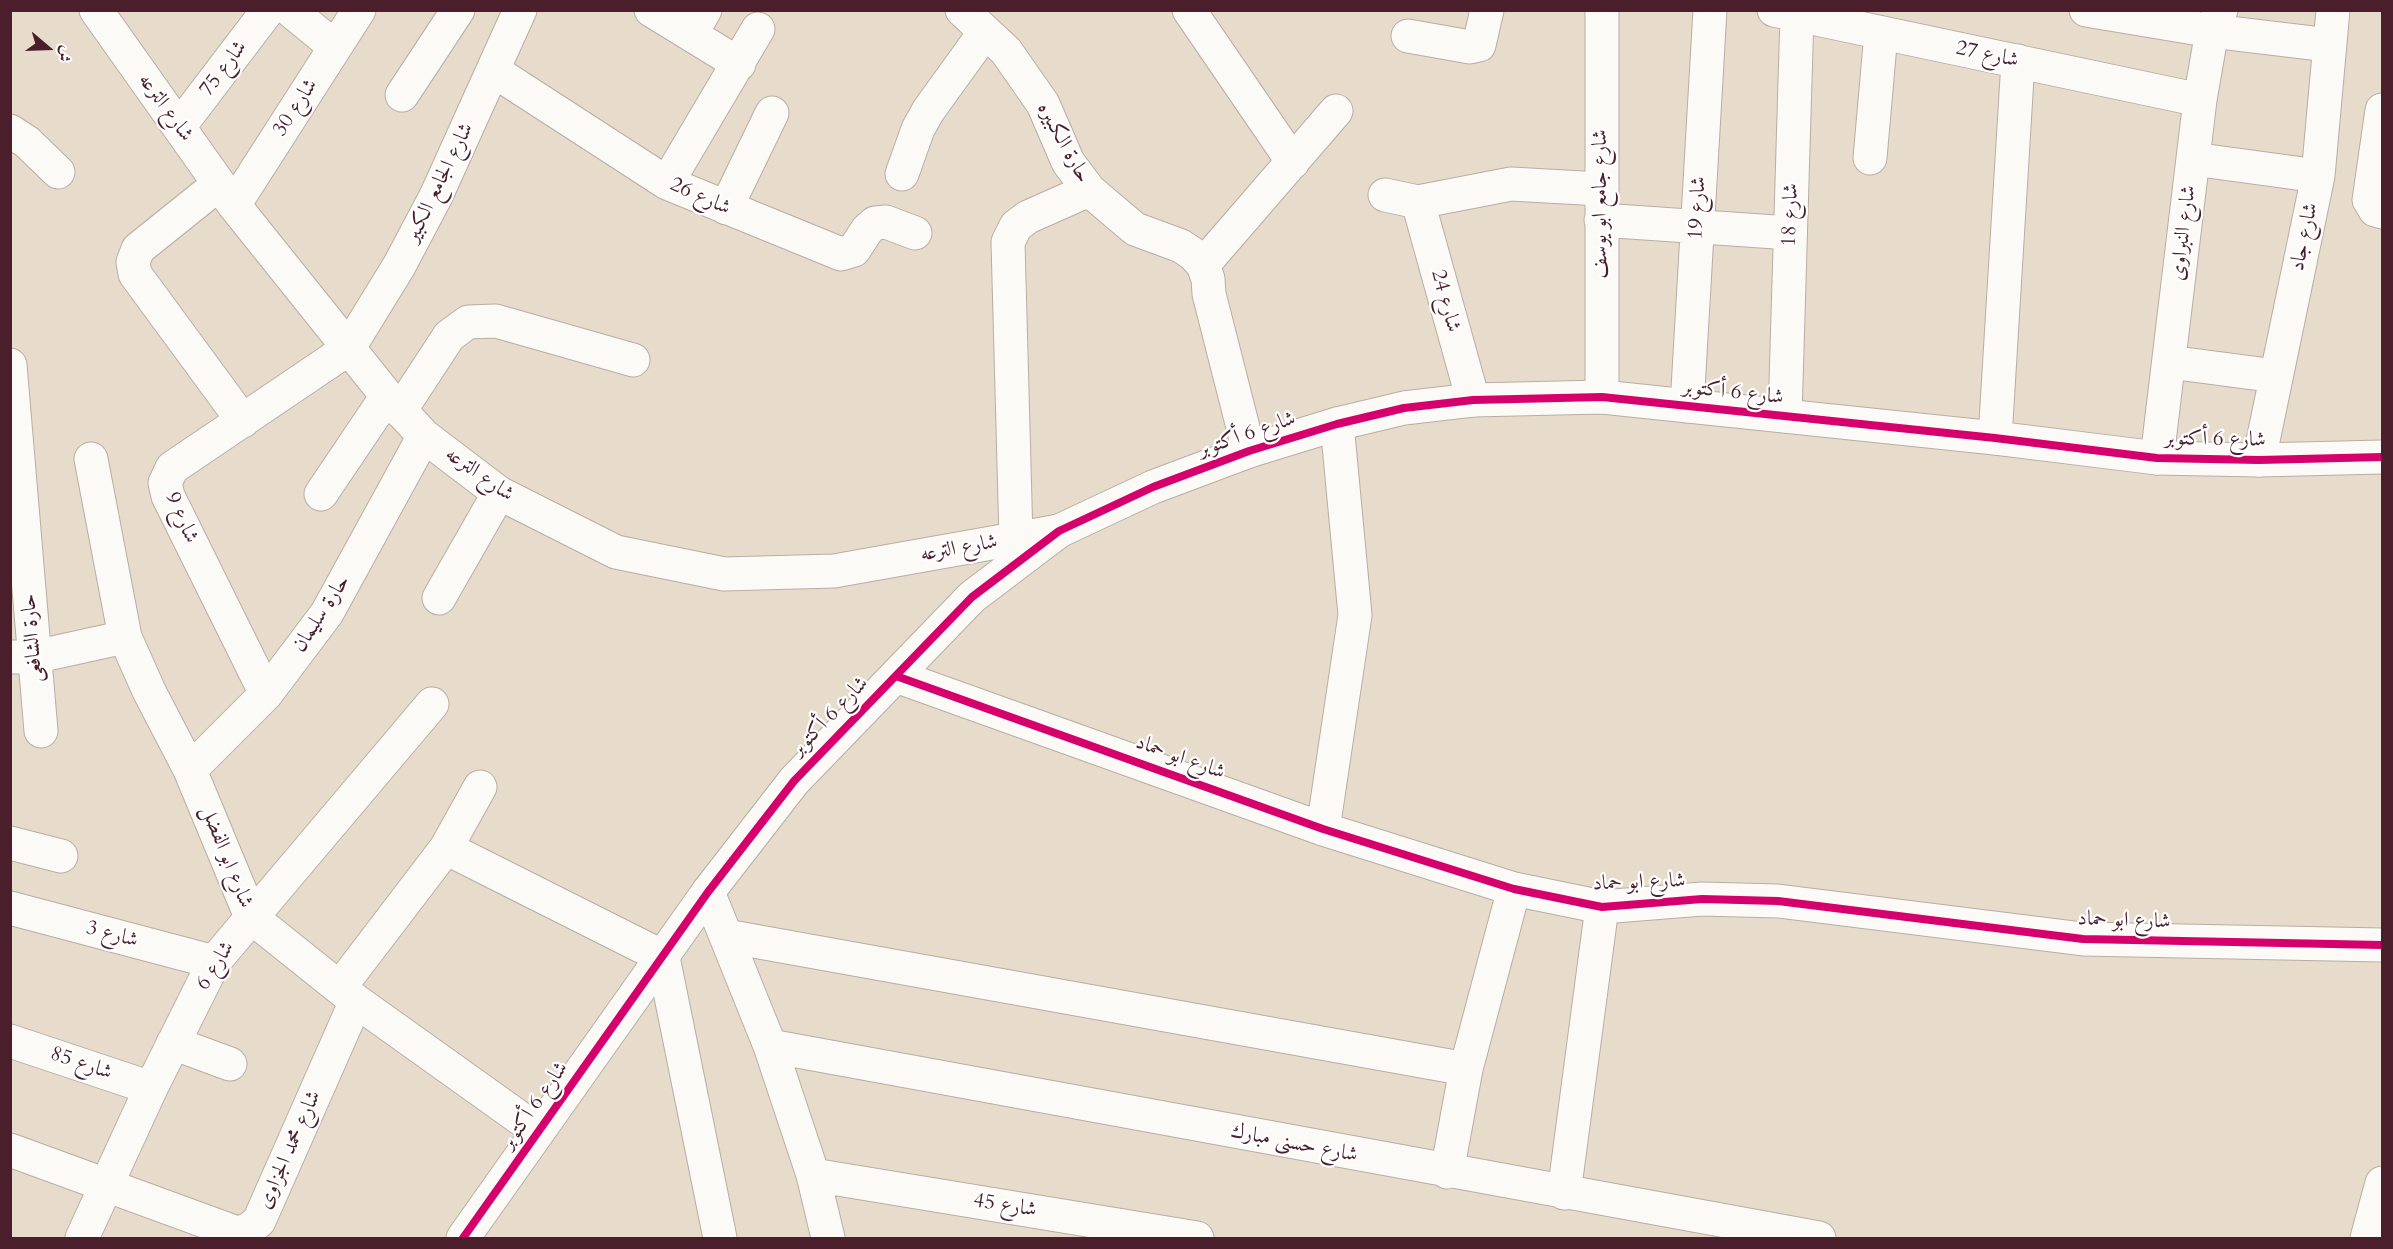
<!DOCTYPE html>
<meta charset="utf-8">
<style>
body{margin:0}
#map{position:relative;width:2393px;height:1249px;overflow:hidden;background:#e7dccb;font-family:Cardo,Amiri,serif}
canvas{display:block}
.frame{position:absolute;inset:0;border:12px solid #4a1f2b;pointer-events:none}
.north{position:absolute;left:18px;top:18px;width:60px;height:60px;-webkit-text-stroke:4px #fff;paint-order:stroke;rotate:109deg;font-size:16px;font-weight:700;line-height:24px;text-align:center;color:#4a1f2b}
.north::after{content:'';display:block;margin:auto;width:21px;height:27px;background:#4a1f2b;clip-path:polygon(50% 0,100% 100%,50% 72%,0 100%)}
</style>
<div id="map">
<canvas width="2393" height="1249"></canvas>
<div class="frame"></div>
<div class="north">ش</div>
</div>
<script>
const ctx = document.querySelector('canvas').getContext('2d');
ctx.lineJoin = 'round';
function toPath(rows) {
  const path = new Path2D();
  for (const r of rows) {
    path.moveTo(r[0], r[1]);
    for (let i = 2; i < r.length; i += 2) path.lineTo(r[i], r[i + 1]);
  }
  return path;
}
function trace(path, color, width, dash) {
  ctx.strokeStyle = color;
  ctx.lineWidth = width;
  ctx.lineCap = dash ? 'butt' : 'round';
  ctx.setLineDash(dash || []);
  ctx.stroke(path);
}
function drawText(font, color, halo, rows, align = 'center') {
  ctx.font = font + ' Cardo,Amiri,serif';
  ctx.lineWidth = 4.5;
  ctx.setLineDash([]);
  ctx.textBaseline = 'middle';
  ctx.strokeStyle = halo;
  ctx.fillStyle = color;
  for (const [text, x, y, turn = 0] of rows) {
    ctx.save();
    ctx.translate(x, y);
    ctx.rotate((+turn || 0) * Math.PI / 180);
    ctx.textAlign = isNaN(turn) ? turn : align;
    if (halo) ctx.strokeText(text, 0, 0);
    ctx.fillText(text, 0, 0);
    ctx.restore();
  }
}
const minor = toPath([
 [96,10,234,205,387,396,424,436,499,493,616,552,724,574,834,571,1059,531],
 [290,10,335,47],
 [651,10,739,64],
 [962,10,1006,51,1043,104,1068,162,1089,190,1135,229,1181,246,1193,254,1203,265,1208,279,1209,294,1249,451],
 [1189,10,1293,162],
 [1774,10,2200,100],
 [2086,10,2212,31,2329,45],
 [691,34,705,10],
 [1408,36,1470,47,1479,45,1487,10],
 [494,71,667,183,841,254,854,250,867,230,875,223,886,222,915,233],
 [402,95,458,10],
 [2382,110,2369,200,2375,210,2382,212],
 [179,127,268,10],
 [10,131,27,142,58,172],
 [1870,158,1881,33],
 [2193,159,2318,176],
 [902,174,918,129,928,111,985,32],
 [667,183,758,29],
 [219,184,138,249,133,262,135,274,243,421],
 [1385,195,1418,202,1511,184,1601,189],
 [1418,202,1473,400],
 [234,205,359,10],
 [726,208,772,113],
 [1601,220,1790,233],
 [1203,265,1336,111],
 [2169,362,2276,376],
 [10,365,41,731],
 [1602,397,1602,10],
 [1687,406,1710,10],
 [400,411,449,336,468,322,496,321,633,360],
 [1785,416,1797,15],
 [1995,438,2018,61],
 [2157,458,2200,100,2212,31,2221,10],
 [91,459,125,637,149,691,190,770,251,917,356,1001,538,1131],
 [2259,460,2318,176,2333,10],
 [321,494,387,396],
 [1016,539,1008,242,1016,226,1028,217,1089,190],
 [439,598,499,493],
 [10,657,34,657,125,637],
 [896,676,1323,829,1514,889,1602,907,1702,899,1778,901,2083,939,2382,945],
 [266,694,168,496,165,483,172,468,348,349,399,266,436,196,520,10],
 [190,770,266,694,327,613,424,436],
 [1323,829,1355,615,1337,424],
 [10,843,61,856],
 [446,848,663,957,720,1238],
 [708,892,770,1046,813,1175,828,1238],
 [10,908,214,962],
 [726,936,1466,1069],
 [340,987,446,848,480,787],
 [10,1041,151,1088],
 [173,1043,230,1064],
 [770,1046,1819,1238],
 [10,1150,237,1233,248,1230,259,1221,356,1001],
 [1447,1172,1466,1069,1514,889],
 [813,1175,1197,1238],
 [1564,1193,1602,907],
 [82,1238,151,1088,214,962,432,704],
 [2367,1238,2382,1183]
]);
const tertiary = toPath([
 [463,1238,708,892,794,781,972,597,1059,531,1153,487,1249,451,1337,424,1404,408,1473,400,1602,397,1995,438,2157,458,2259,460,2382,457]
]);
trace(minor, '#b8ada3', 35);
trace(tertiary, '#b8ada3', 35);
trace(minor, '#fbfaf7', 33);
trace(tertiary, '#fbfaf7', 33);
trace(toPath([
 [896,676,1323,829,1514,889,1602,907,1702,899,1778,901,2083,939,2382,945],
 [463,1238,708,892,794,781,972,597,1059,531,1153,487,1249,451,1337,424,1404,408,1473,400,1602,397,1995,438,2157,458,2259,460,2382,457]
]), '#d6006c', 8);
drawText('21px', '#4a1f2b', '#fff', [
 ["شارع 27",1987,55,12],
 ["شارع 75",224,69,-53],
 ["شارع الترعه",165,108,54],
 ["شارع 30",296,108,-57],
 ["حارة الكبيره",1063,143,61],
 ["شارع الجامع الكبير",440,183,-64],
 ["شارع 26",700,197,24],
 ["شارع جامع ابو يوسف",1601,204,-90],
 ["شارع 19",1698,208,-87],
 ["شارع 18",1791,215,-88],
 ["شارع النبراوى",2184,233,-83],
 ["شارع جاد",2305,237,-78],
 ["شارع 24",1445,301,75],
 ["شارع 6 أكتوبر",1733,393,6],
 ["شارع 6 أكتوبر",1247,435,-19],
 ["شارع 6 أكتوبر",2215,440,1],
 ["شارع الترعه",479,475,35],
 ["شارع 9",181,518,66],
 ["شارع الترعه",959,549,-10],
 ["حارة سليمان",322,614,-57],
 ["حارة الشافعى",33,638,-95],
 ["شارع 6 أكتوبر",830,717,-46],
 ["شارع ابو حماد",1180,758,20],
 ["شارع ابو الفضل",226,857,68],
 ["شارع ابو حماد",1639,883,-2],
 ["شارع ابو حماد",2124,921,2],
 ["شارع 3",112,935,15],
 ["شارع 6",216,966,-58],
 ["شارع 85",81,1064,19],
 ["شارع 6 أكتوبر",535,1106,-55],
 ["شارع حسنى مبارك",1294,1144,11],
 ["شارع محمد الجزاوى",290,1150,-66],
 ["شارع 45",1005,1206,9]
]);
</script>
